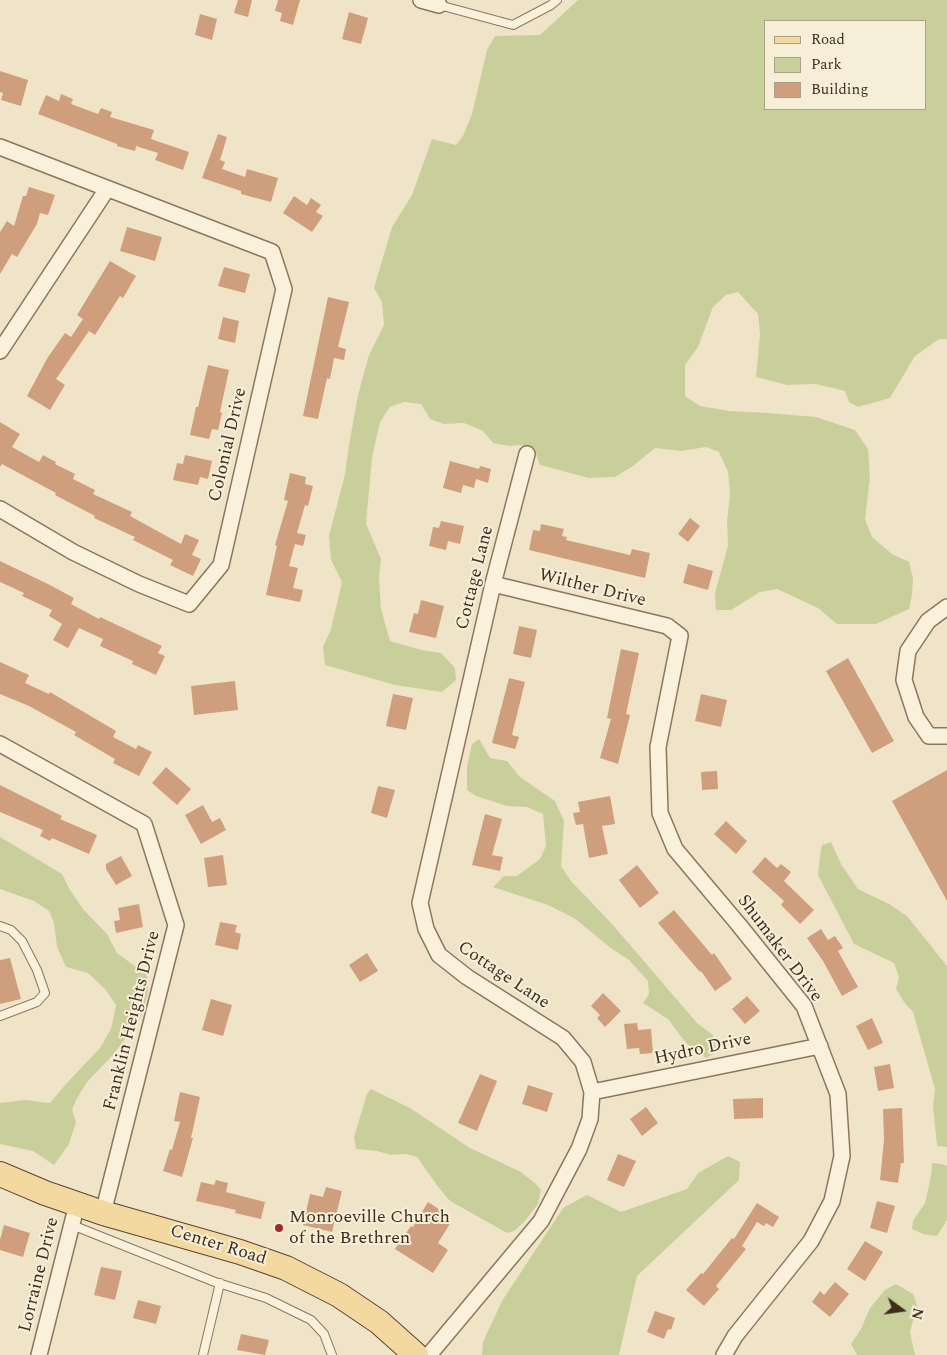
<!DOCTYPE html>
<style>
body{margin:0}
#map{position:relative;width:947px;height:1355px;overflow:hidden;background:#f0e4c8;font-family:Spectral,serif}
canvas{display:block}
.legend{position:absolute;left:764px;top:20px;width:162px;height:90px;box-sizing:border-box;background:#f7eed8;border:1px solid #ada18e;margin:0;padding:6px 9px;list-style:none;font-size:15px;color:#3d2e20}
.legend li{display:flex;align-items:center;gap:10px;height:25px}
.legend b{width:25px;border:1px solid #ada18e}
.north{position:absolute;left:877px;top:1285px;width:50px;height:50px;-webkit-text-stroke:4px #f7eed8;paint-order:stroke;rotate:104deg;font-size:14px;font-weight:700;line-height:20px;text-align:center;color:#3d2e20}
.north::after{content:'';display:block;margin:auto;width:18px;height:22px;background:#3d2e20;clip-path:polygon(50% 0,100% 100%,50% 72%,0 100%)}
</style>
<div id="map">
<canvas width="947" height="1355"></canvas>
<ul class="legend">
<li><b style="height:6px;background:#f3d9a0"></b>Road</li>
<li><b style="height:14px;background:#c9cf9b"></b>Park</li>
<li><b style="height:14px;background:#cf9f7d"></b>Building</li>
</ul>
<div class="north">N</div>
</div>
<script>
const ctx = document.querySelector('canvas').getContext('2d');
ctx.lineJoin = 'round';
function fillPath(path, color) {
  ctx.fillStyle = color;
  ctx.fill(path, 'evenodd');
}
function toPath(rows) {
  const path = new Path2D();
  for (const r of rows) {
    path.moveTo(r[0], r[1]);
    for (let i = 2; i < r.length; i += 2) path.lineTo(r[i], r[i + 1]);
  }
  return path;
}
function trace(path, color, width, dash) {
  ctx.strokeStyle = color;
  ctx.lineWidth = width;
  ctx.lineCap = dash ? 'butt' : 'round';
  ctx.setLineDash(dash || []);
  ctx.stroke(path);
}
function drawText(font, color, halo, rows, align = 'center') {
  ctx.font = font + ' Spectral,serif';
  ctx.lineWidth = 4;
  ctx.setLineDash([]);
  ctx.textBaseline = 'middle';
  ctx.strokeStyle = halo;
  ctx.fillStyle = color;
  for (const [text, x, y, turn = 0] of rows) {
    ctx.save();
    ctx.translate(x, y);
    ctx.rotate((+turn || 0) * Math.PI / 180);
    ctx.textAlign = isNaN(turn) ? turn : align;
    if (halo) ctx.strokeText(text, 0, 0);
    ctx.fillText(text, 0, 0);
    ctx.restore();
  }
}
fillPath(toPath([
 [578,0,947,0,947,339,939,339,915,356,890,398,858,407,849,402,845,391,816,384,787,385,756,377,760,334,758,314,738,292,726,295,713,307,698,347,685,365,685,396,700,406,729,411,768,413,816,417,855,430,868,449,870,477,865,519,872,537,892,554,909,562,913,578,912,595,909,609,876,624,837,624,818,608,777,589,760,592,731,610,716,610,715,593,728,546,727,521,730,494,728,472,719,452,706,447,681,451,655,448,633,466,615,477,589,478,540,465,534,448,520,445,509,446,493,443,483,431,464,423,444,424,430,419,421,404,404,402,390,407,380,422,372,457,366,524,381,559,379,577,381,609,390,641,421,650,441,653,455,668,456,680,442,692,395,685,325,665,323,647,331,629,342,582,331,560,329,536,345,474,349,445,358,395,369,355,384,325,382,302,374,288,392,227,412,195,432,139,456,145,463,136,472,114,487,50,495,36,540,35],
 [766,21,926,21,926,109,766,109],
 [479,739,490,758,507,761,520,777,555,801,564,821,561,866,571,881,613,925,697,1023,713,1035,717,1052,706,1058,686,1043,668,1019,643,1003,649,994,648,981,629,960,612,949,574,918,548,905,493,887,504,876,517,876,540,859,546,846,543,814,527,807,507,806,476,796,467,790,467,767,472,744],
 [0,837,62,874,70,890,83,909,107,934,117,953,147,975,148,992,143,1012,136,1025,112,1056,87,1082,76,1100,72,1110,76,1122,69,1144,54,1165,33,1151,0,1144,0,1103,25,1100,50,1103,65,1085,100,1048,111,1029,116,1005,105,989,88,973,66,967,57,947,54,923,49,911,34,901,0,889],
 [831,842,841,864,858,889,889,904,907,916,947,966,947,1147,937,1146,933,1106,935,1089,913,1012,904,1002,896,989,899,977,894,963,854,944,818,875,820,856,822,845],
 [371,1089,410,1108,470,1148,521,1172,536,1184,541,1190,538,1204,524,1222,514,1231,507,1233,450,1201,439,1188,417,1157,406,1154,391,1155,377,1151,356,1149,354,1137,367,1094],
 [728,1156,740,1162,739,1180,637,1276,619,1355,482,1355,483,1342,502,1301,563,1208,587,1195,621,1212,687,1189,698,1173],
 [932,1163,942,1164,947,1166,947,1220,937,1236,923,1234,912,1229,913,1221,925,1203,931,1176],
 [896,1284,913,1294,917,1305,910,1332,915,1355,857,1355,851,1344,861,1329,870,1308,885,1290]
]), '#c9cf9b');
fillPath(toPath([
 [238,0,252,0,248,17,234,13],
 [278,0,300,0,293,25,280,21,282,13,275,11],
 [349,12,368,18,361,44,342,39],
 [200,14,217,19,212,40,195,35],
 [0,71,28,80,21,106,1,100,3,93,0,92],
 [61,94,73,99,71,104,98,114,101,108,112,112,110,117,154,130,151,139,189,152,183,170,155,160,158,153,136,146,135,151,117,146,117,144,38,114,46,95,59,101],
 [218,134,227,137,220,160,225,162,222,169,245,177,247,169,278,178,271,202,241,194,241,191,202,178],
 [29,187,55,195,48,215,40,213,37,224,17,257,12,254,0,274,0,232,7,221,14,226,23,196,26,196],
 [294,196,307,205,311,198,321,205,316,212,323,216,312,232,283,213],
 [127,227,162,237,155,261,120,251],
 [110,261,136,276,123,298,120,296,95,335,89,331,56,379,65,385,50,410,27,396,48,357,65,333,71,337,83,319,77,315],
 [224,267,250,274,245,293,218,286],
 [328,297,349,302,338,347,346,349,344,360,334,358,330,379,327,378,318,419,303,416],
 [223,317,239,321,235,343,218,339],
 [208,365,229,370,220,412,222,413,218,430,212,429,209,439,190,435,196,407,198,407],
 [0,422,20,434,12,447,39,462,43,455,56,462,55,464,75,474,73,479,95,490,93,494,132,512,130,516,181,544,185,534,199,540,192,555,201,559,193,576,170,565,173,560,133,540,135,537,94,518,95,516,55,495,56,493,2,464,0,467],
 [185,455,212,461,208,479,200,477,198,485,173,480,177,463,183,464],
 [450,461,479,469,480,466,491,469,488,483,476,479,474,488,463,485,461,493,443,488],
 [290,473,306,477,305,484,313,486,308,506,305,505,297,533,306,535,303,546,295,544,289,566,298,568,293,588,303,590,300,602,266,595,277,546,275,545,288,501,284,500],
 [690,518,700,526,688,542,678,534],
 [441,521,464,526,460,544,448,541,446,550,429,546,433,527,439,528],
 [541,524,564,529,562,536,567,537,566,540,630,555,632,549,650,553,645,578,529,550,533,530,540,531],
 [0,561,48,584,74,598,71,604,99,619,100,617,162,646,158,653,165,656,156,675,132,664,133,661,100,646,103,639,79,628,68,648,53,640,62,624,49,616,52,610,22,596,24,593,0,582],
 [688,564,713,571,708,590,683,583],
 [421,600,444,606,436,638,409,632,414,613,418,614],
 [519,626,537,630,531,658,513,654],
 [621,649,639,653,626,714,630,715,618,764,600,758,611,719,607,718],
 [848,658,894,741,872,753,826,671],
 [0,662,29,675,25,683,49,694,50,692,116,731,113,737,136,749,138,745,152,752,139,776,113,763,115,759,74,735,76,732,29,706,0,694],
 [509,678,525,682,512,735,519,737,515,749,492,743],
 [235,681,238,710,194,715,191,686],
 [393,694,413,698,406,730,386,726],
 [701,694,727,700,721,727,695,721],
 [166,767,191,789,177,805,152,783],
 [947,770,947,901,892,801],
 [717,771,718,789,702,790,701,772],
 [0,785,62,816,60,819,97,835,89,854,52,838,50,841,40,836,43,830,0,812],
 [378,786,395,790,387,818,371,813],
 [610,796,615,824,602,826,608,854,589,858,583,824,576,825,573,813,580,812,578,802],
 [203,805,212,822,220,818,226,830,201,844,185,815],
 [485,814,502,819,492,855,503,857,500,871,472,865],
 [726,821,747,841,736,854,714,834],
 [223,855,227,885,208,887,204,858],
 [121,856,132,876,116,885,106,869,106,864],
 [765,857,777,868,781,864,791,872,784,881,814,910,800,924,781,905,784,901,752,872],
 [637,865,659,893,640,908,619,880],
 [139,904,143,927,116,933,114,921,120,920,118,908],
 [674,910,712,955,714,953,732,979,715,991,701,971,700,972,658,923],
 [220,922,237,925,235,932,241,934,238,950,215,945],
 [821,929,828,940,835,936,843,948,838,951,858,987,842,996,823,961,807,938],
 [367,953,378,971,360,982,349,965],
 [10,958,21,999,0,1004,0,960],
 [603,993,621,1011,605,1027,597,1018,600,1015,591,1006],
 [747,996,760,1011,745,1024,732,1009],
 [211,999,232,1005,223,1036,202,1030],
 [872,1018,883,1043,868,1050,856,1026],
 [637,1023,638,1030,651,1029,653,1053,640,1054,639,1048,627,1049,624,1024],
 [890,1064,894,1088,878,1091,874,1067],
 [480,1074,497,1081,477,1131,458,1123],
 [528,1085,553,1093,547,1112,522,1104],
 [180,1092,200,1097,191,1138,193,1138,182,1177,163,1171,170,1149,172,1150,180,1122,174,1121],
 [763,1098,763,1118,734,1119,733,1099],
 [646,1107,658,1123,642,1136,630,1119],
 [902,1108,904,1163,901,1163,898,1183,880,1180,884,1140,883,1109],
 [618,1154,636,1161,624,1187,607,1180],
 [216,1180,228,1183,226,1192,265,1202,261,1219,235,1213,236,1210,196,1201,201,1182,214,1185],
 [326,1187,342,1191,332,1232,303,1225,310,1194,323,1197],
 [877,1201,895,1206,887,1233,870,1228],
 [428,1202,448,1215,446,1219,451,1222,438,1243,448,1250,433,1273,395,1249,411,1226,413,1227],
 [757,1203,779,1217,773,1227,766,1223,764,1226,757,1222,742,1246,746,1249,716,1286,719,1289,704,1306,686,1290,701,1273,703,1274,732,1238,734,1239],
 [4,1225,30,1233,23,1257,0,1250,0,1240],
 [865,1241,883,1252,865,1281,847,1269],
 [101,1267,122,1271,115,1300,94,1295],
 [835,1282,849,1294,830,1317,812,1302,820,1291,824,1295],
 [138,1300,161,1306,156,1324,133,1318],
 [655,1311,675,1318,671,1330,668,1329,664,1339,647,1332],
 [241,1334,269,1340,265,1355,237,1350]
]), '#cf9f7d');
const lane = toPath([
 [439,5,513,25,551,5,557,0],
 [0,926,11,930,22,941,37,970,45,993,37,1002,0,1016],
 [72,1225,215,1282,266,1298,311,1320,324,1334,332,1355],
 [203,1355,220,1283]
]);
const street = toPath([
 [421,0,439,5],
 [0,147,272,252,284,289,221,565,189,604,139,584,73,552,0,509],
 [0,351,107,189],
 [493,584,667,626,680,636,658,747,660,813,675,849,739,925,804,1006,838,1094,842,1156,832,1201,811,1241,735,1336,724,1355],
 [947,607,928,621,908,651,904,680,916,717,929,736,947,736],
 [0,744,144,824,176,925,103,1213],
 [592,1092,820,1046],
 [39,1355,77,1204],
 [429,1355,541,1221,579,1149,590,1119,592,1092,583,1062,563,1038,467,977,439,955,426,929,420,903,493,584,527,454]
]);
const primary = toPath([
 [0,1174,45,1193,103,1213,240,1252,286,1268,339,1295,379,1322,416,1355]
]);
trace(lane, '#8d765c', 10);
trace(street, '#8d765c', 18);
trace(primary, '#5b4430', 26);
trace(lane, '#faf1dc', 8);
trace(street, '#faf1dc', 15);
trace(primary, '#f3d9a0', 24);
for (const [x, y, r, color] of [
 [279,1228,5,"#9e2a2b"]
]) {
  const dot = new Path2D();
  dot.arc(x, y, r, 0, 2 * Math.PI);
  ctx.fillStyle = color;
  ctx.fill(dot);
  trace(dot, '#f7eed8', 2);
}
drawText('18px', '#3d2e20', '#f7eed8', [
 ["Colonial Drive",229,445,-77],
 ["Cottage Lane",476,578,-76],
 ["Wilther Drive",592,589,14],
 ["Shumaker Drive",779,949,53],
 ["Cottage Lane",503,976,34],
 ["Franklin Heights Drive",133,1021,-76],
 ["Hydro Drive",703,1050,-12],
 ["Center Road",218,1246,17],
 ["Lorraine Drive",40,1275,-76]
]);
drawText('18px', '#3d2e20', '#f7eed8', [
 ["Monroeville Church",289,1218],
 ["of the Brethren",289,1239]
], 'left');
</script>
